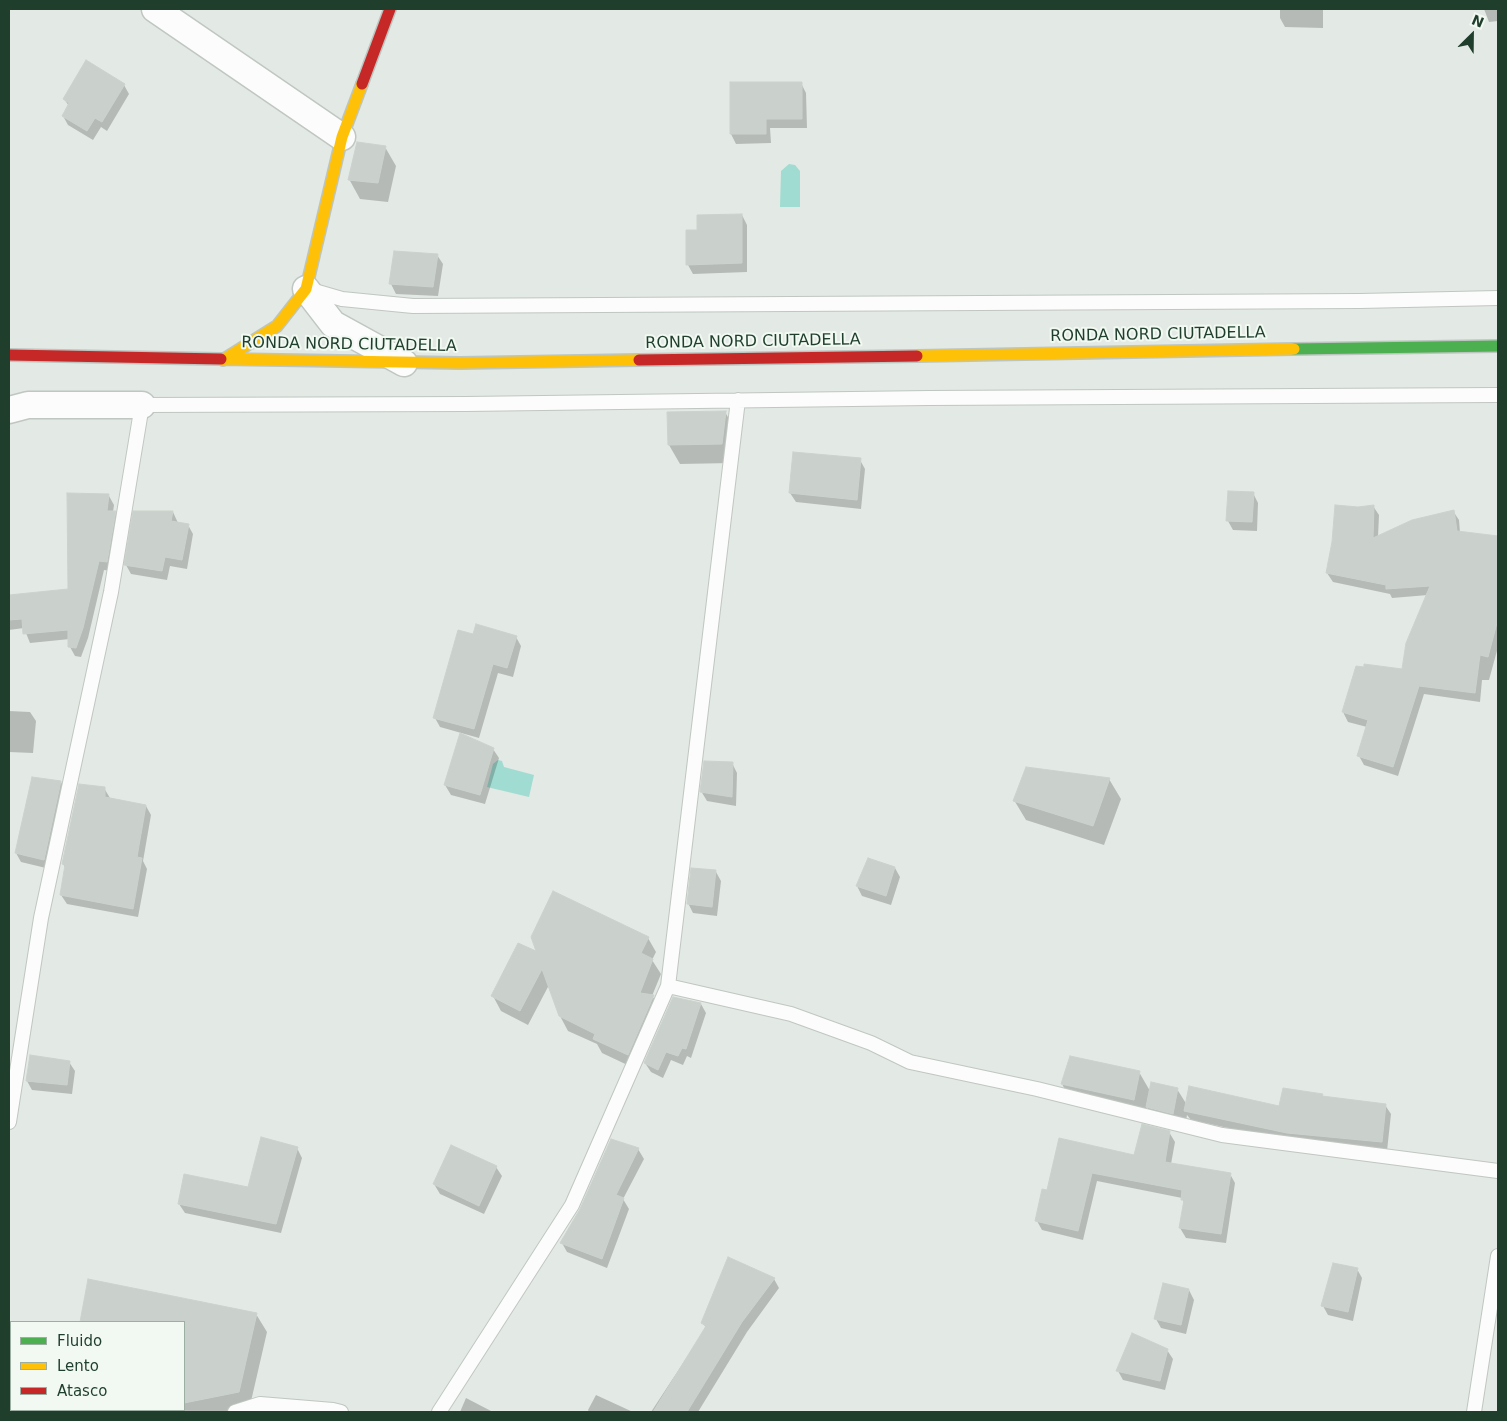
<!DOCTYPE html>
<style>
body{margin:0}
#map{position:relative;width:1507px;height:1421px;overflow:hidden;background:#e3e9e4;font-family:"DejaVu Sans",sans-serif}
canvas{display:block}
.frame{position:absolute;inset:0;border:10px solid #1f3e2c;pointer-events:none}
.legend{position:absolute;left:10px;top:1321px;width:175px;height:90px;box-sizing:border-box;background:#f1f9f2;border:1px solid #9daea3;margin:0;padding:6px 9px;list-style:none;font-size:15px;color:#1f3e2c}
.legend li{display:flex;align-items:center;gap:10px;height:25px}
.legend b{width:25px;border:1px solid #9daea3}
.north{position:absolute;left:1447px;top:10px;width:50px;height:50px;-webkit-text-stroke:4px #f1f9f2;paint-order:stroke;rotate:23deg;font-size:14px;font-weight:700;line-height:20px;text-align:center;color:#1f3e2c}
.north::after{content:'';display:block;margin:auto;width:18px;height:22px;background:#1f3e2c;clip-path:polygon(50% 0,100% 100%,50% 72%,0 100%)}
</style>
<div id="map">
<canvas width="1507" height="1421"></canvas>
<div class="frame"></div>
<ul class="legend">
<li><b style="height:6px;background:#4caf50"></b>Fluido</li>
<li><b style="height:6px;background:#ffc107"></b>Lento</li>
<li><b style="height:6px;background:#c62828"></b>Atasco</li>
</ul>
<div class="north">N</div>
</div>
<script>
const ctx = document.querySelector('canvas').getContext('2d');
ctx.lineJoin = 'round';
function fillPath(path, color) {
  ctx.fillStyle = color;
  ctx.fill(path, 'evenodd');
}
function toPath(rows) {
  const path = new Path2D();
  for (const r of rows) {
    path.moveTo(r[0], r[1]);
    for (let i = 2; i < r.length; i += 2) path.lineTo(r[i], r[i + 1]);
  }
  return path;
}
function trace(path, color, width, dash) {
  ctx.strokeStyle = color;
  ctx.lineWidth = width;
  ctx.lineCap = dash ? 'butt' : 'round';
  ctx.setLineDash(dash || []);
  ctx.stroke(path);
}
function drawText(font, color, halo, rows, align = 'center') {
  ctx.font = font + ' "DejaVu Sans",sans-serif';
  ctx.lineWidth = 4;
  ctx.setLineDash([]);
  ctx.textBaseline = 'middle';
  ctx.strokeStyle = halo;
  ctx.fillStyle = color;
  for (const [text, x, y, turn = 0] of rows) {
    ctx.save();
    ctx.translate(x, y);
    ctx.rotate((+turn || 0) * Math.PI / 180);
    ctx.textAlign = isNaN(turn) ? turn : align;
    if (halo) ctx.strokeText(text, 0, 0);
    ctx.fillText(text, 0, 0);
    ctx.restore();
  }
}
fillPath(toPath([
 [789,164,795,165,800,171,800,207,780,207,781,171],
 [498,760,502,761,504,767,534,775,529,797,487,787,493,764]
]), '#a0dcd1');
fillPath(toPath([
 [1280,9,1323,9,1323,28,1285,27,1280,18],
 [1484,9,1498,9,1498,21,1489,22],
 [801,83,806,93,807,128,770,128,771,143,736,144,731,134,731,84],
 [124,85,129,94,107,131,101,127,93,140,68,125,63,116,69,106,64,99],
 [385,147,396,166,388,202,360,199,349,179],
 [742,215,747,225,747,272,693,274,688,265],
 [396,252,437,255,443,264,438,296,396,294,391,284],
 [725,412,736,431,732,463,680,464,669,445],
 [860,460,865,469,861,509,796,502,790,493],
 [1253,493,1258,503,1257,531,1233,530,1228,521],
 [109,496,114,505,113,512,120,521,112,571,104,570,88,638,81,657,75,656,70,647,70,639,30,643,24,628,9,630,9,597,69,590],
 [1373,506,1379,515,1378,537,1453,511,1459,520,1460,533,1498,537,1498,647,1489,680,1482,680,1480,702,1424,694,1398,776,1364,765,1359,756,1367,727,1348,722,1343,712,1403,671,1428,595,1392,598,1390,594,1333,582,1327,573,1358,508],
 [173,512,178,523,188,525,193,534,187,569,170,566,167,580,131,574,126,565],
 [9,518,10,539,9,539],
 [473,636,516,637,521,646,513,677,498,673,479,738,440,727,435,718],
 [9,711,30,712,36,721,33,753,9,752],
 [493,749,499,758,485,804,451,795,445,785],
 [732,763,737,773,736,806,707,801,701,791],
 [1109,779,1121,799,1104,845,1026,820,1014,800],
 [61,782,66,792,50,869,21,862,16,853],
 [104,788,110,798,146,806,151,815,143,861,147,869,138,917,67,904,61,895,66,869,63,864],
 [895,868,900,877,891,905,862,896,857,886],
 [716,872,721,881,717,916,693,913,688,903],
 [648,938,656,952,652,960,661,974,652,996,662,1010,636,1069,602,1053,597,1044,568,1031,560,1016,549,985,528,1025,501,1011,493,996,538,954],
 [701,1004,706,1013,691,1058,687,1056,683,1065,671,1060,663,1078,651,1072,645,1063],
 [69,1062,75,1071,72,1094,32,1090,27,1081],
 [1139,1072,1150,1091,1177,1089,1187,1105,1280,1107,1322,1095,1323,1098,1385,1105,1391,1114,1387,1151,1293,1142,1191,1120,1187,1115,1184,1133,1158,1126,1147,1107,1145,1119,1073,1104,1062,1084],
 [1169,1132,1175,1142,1171,1164,1230,1174,1235,1183,1226,1243,1186,1238,1180,1228,1184,1203,1182,1198,1097,1181,1083,1240,1042,1230,1037,1221,1047,1192,1059,1139,1135,1157],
 [297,1148,302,1158,281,1233,185,1213,179,1204,249,1189],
 [638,1149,644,1159,623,1199,629,1209,607,1268,567,1252,562,1243],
 [496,1167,502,1176,484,1214,440,1194,434,1184],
 [1357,1269,1362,1278,1353,1321,1328,1315,1323,1306],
 [774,1279,779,1288,747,1332,698,1412,651,1412,706,1328,703,1323],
 [89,1280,256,1314,267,1332,249,1410,237,1412,79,1412,64,1410,184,1410,184,1322,82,1322],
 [1189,1290,1194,1300,1186,1334,1161,1328,1156,1319],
 [1167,1350,1173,1359,1165,1390,1123,1380,1118,1371],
 [11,1353,11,1395,9,1391],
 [596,1395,633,1412,589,1412,588,1410],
 [466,1398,493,1412,460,1412]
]), '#0003');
const building = toPath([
 [86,60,125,84,102,122,95,118,87,131,62,116,69,103,63,99,86,60],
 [730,82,802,82,802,119,766,119,766,134,730,134,730,82],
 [357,142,386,146,378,183,348,180,357,142],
 [742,214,742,263,686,265,686,230,697,230,697,215,742,214],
 [394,251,438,254,433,287,389,284,394,251],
 [726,411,722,444,668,445,667,412,726,411],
 [793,452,861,458,857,500,789,493,793,452],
 [1228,491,1254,492,1252,522,1226,521,1228,491],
 [67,493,109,494,107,511,116,511,107,562,99,561,83,628,76,648,68,647,68,630,23,634,22,619,9,620,9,595,68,589,67,493],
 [1335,505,1358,507,1374,505,1373,538,1412,520,1454,510,1457,531,1498,536,1498,619,1488,657,1480,655,1475,693,1419,686,1393,767,1357,756,1368,720,1342,712,1356,666,1364,667,1364,664,1402,669,1406,643,1430,586,1386,589,1386,585,1326,573,1332,542,1335,505],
 [133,511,173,511,171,521,189,524,182,560,165,557,162,571,124,565,133,511],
 [476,624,517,636,507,668,493,664,474,729,433,718,458,630,473,634,476,624],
 [460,733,494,748,480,795,444,785,460,733],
 [704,761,733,762,732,797,700,792,704,761],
 [1026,767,1110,778,1093,826,1013,801,1026,767],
 [32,777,61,781,44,860,15,853,32,777],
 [79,784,105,787,105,797,146,805,137,857,142,858,133,909,60,895,65,865,62,864,79,784],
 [868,858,895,867,886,896,856,886,868,858],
 [691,868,716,870,712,907,687,904,691,868],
 [553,891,649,937,641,953,653,959,640,993,654,995,628,1055,593,1039,595,1034,559,1016,542,969,520,1011,491,996,518,943,536,951,531,937,553,891],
 [673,997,701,1003,686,1049,682,1048,678,1056,666,1052,658,1070,644,1063,673,997],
 [30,1055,70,1061,67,1085,26,1081,30,1055],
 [1070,1056,1140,1071,1134,1100,1061,1084,1070,1056],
 [1151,1082,1178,1088,1173,1114,1146,1107,1151,1082],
 [1189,1086,1279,1106,1283,1088,1323,1094,1322,1096,1386,1104,1382,1142,1287,1133,1184,1111,1189,1086],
 [1142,1124,1170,1131,1165,1162,1231,1173,1221,1234,1179,1228,1184,1200,1181,1200,1182,1190,1092,1173,1078,1231,1035,1221,1042,1189,1047,1190,1059,1138,1134,1155,1142,1124],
 [261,1137,298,1147,276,1224,178,1204,184,1174,248,1187,261,1137],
 [611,1139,639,1148,616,1195,624,1198,602,1259,560,1243,580,1209,611,1139],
 [451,1145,497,1166,479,1206,433,1184,451,1145],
 [728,1257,775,1278,742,1322,687,1412,653,1412,706,1326,701,1323,728,1257],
 [1333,1263,1358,1268,1348,1312,1321,1306,1333,1263],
 [88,1279,257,1313,239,1392,184,1403,184,1322,80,1322,88,1279],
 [1163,1283,1189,1289,1181,1325,1154,1319,1163,1283],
 [1132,1333,1168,1349,1160,1381,1116,1371,1132,1333]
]);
fillPath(building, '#cad0cc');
trace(building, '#cbd2cd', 1);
const lane = toPath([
 [311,290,342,299,413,306,1360,301,1498,298],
 [668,986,791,1014,871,1043,910,1062,1037,1089,1222,1135,1498,1171],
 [9,1122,41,918,111,592,142,405,466,404,929,398,1498,395],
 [9,1407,14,1412],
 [235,1412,260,1404,333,1410,341,1412],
 [439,1412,572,1205,668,986,738,400],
 [1474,1412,1498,1256]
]);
const street = toPath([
 [155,9,342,137],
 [306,289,333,324,404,363],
 [9,410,28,405,142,405]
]);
const fast = toPath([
 [1294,349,1498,346]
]);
const slow = toPath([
 [917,356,1294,349],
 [221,359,460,363,639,360],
 [223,360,277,326,306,289,342,137,362,84]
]);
const jam = toPath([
 [362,84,390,9],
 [9,355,221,359],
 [639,360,917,356]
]);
trace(lane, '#c0c6c1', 16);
trace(street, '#c0c6c1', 29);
trace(fast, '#bcc5c0', 14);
trace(slow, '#bcc5c0', 14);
trace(jam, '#bcc5c0', 14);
trace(lane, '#fbfcfb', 14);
trace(street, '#fbfcfb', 26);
trace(fast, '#4caf50', 11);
trace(slow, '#ffc107', 11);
trace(jam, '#c62828', 11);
drawText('16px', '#1f3e2c', '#f1f9f2', [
 ["RONDA NORD CIUTADELLA",1158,335,-1],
 ["RONDA NORD CIUTADELLA",753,342,-1],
 ["RONDA NORD CIUTADELLA",349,345,1]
]);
</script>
